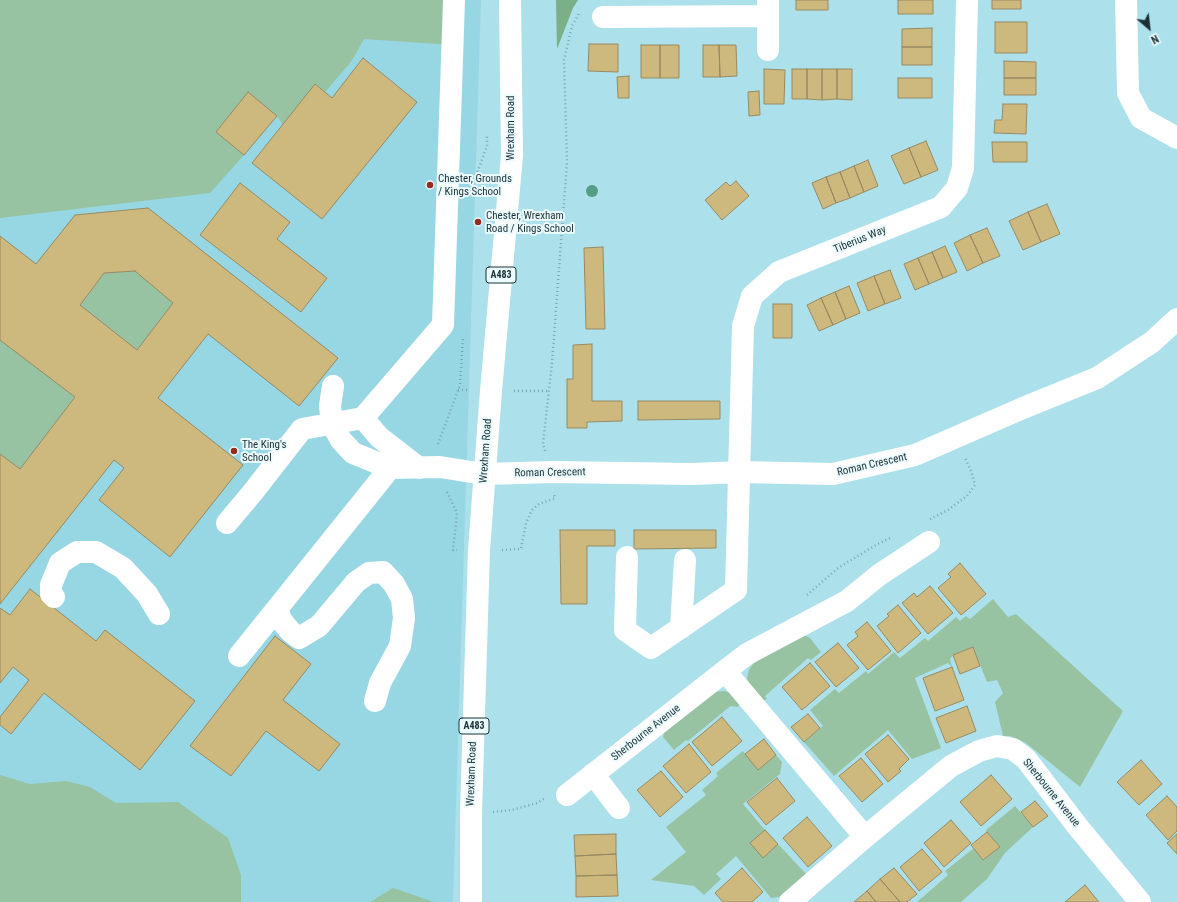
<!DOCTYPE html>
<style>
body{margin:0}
#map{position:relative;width:1177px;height:902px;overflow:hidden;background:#ace1ec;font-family:"Roboto Condensed",sans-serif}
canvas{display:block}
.north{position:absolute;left:1129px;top:8px;width:40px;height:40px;-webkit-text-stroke:3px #ebfbfe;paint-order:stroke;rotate:152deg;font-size:11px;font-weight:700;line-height:16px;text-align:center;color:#1b3035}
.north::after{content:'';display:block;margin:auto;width:14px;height:18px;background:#1b3035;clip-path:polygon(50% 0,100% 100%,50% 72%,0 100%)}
</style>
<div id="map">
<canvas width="1177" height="902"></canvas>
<div class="north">N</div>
</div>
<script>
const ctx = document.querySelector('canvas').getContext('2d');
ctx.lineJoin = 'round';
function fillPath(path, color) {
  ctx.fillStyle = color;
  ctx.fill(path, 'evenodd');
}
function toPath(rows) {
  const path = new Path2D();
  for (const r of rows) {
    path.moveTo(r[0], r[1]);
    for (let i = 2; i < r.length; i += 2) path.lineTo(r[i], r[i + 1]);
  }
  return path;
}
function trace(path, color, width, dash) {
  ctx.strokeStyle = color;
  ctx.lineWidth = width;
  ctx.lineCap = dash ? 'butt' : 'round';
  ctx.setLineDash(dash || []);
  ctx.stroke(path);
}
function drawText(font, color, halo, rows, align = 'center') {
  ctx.font = font + ' "Roboto Condensed",sans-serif';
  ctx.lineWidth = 4;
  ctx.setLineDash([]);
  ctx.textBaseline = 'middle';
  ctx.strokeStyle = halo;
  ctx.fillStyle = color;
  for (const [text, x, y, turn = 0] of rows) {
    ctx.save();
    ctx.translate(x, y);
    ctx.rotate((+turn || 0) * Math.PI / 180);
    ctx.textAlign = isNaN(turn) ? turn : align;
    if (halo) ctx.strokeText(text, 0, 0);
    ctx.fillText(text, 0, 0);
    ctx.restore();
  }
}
fillPath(toPath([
 [0,0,481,0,453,902,0,902]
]), '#97d7e3');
fillPath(toPath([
 [0,0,454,0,453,45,364,39,351,62,325,92,315,84,283,125,277,116,249,93,216,132,244,155,210,193,0,218],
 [135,271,173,303,137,350,80,305,104,273],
 [0,340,75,397,20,469,0,454],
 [993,599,1008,617,1016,614,1123,711,1080,787,1026,743,1010,736,1003,736,995,702,1003,693,997,680,987,682,973,647,953,655,950,659,952,667,948,663,915,678,941,748,912,759,888,730,834,776,804,742,823,726,810,710,835,689,839,693,866,671,868,674,894,652,900,658,925,638,928,641,956,617,960,621,966,616,970,619],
 [804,635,810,638,821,652,811,660,808,658,765,696,767,699,763,701,749,684,747,678,749,670,753,664,762,658],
 [724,691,731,693,740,701,738,707,731,706,728,708,688,741,686,740,674,750,663,737,665,729,715,692],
 [743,751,758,770,776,755,782,762,780,774,743,804,765,830,750,843,763,857,778,844,806,874,779,897,771,898,736,856,716,874,721,879,704,895,694,886,651,880,686,852,666,827,706,795,702,790,718,776,716,773],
 [0,775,30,784,66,781,90,787,116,803,178,802,228,838,241,875,241,902,0,902],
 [1015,806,1033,827,1005,853,987,879,961,902,917,902,948,875,945,871,974,848,983,860,999,847,986,830],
 [393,888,434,902,370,902]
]), '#98c3a2');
fillPath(toPath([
 [556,0,578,0,573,8,557,49]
]), '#7aaf87');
const building = toPath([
 [796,0,828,0,828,10,796,10,796,0],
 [898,0,933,0,933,14,898,14,898,0],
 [992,0,1021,0,1021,9,992,9,992,0],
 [995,22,1027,22,1027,53,995,53,995,22],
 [932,28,932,47,902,47,902,29,932,28],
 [589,44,618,44,618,72,588,71,589,44],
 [641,45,660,45,660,78,641,78,641,45],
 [660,45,679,45,679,78,660,78,660,45],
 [703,45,719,45,720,77,703,77,703,45],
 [719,45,736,45,737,76,720,77,719,45],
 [902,47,932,47,932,65,902,65,902,47],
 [363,58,417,102,322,219,252,163,315,84,332,98,363,58],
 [1004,61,1036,62,1036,78,1004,78,1004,61],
 [764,69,785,70,784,104,764,104,764,69],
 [792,69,807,69,807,99,792,99,792,69],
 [807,69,822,69,822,100,807,99,807,69],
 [822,69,837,69,837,99,822,100,822,69],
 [837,69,852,69,852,100,837,99,837,69],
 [629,76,629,98,618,98,617,77,629,76],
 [898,78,932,78,932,98,898,98,898,78],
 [1004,78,1036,78,1036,95,1004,95,1004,78],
 [759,91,760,115,749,116,748,92,759,91],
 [248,92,277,116,244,155,216,132,248,92],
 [1003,104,1027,104,1026,134,994,133,995,120,1002,120,1003,104],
 [926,141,938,170,921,177,909,148,926,141],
 [992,142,1027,142,1027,162,993,162,992,142],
 [909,148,921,177,904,184,891,156,909,148],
 [868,160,878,186,864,192,854,166,868,160],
 [854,166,864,192,850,198,840,172,854,166],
 [840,172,850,198,836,203,826,177,840,172],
 [826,177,836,203,823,209,812,183,826,177],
 [736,181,749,196,722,220,705,200,726,182,730,186,736,181],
 [240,183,290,222,277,239,327,278,301,312,200,235,240,183],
 [1047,204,1060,234,1041,242,1028,212,1047,204],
 [148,208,338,358,299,406,208,334,158,398,243,465,170,557,99,500,124,468,114,460,0,604,0,454,20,469,75,397,0,340,0,236,36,264,75,215,148,208],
 [135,271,173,303,137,350,80,305,104,273,135,271],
 [1028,212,1041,242,1023,250,1009,221,1028,212],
 [987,228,1000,256,983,263,970,235,987,228],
 [970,235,983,263,967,271,954,243,970,235],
 [945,246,957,272,943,278,932,252,945,246],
 [603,247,605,329,586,329,584,248,603,247],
 [932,252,943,278,929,284,918,258,932,252],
 [918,258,929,284,915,290,904,264,918,258],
 [890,270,901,298,885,304,874,276,890,270],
 [874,276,885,304,868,311,857,283,874,276],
 [849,286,860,313,846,319,835,292,849,286],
 [835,292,846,319,833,325,821,298,835,292],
 [821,298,833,325,819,331,807,305,821,298],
 [773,304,792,304,792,338,773,338,773,304],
 [592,344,592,401,622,401,622,421,587,422,587,428,567,428,567,379,573,379,573,345,592,344],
 [638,401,720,401,720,419,638,420,638,401],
 [560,530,615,530,615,546,587,546,587,604,561,604,560,530],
 [634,530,716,530,716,548,634,549,634,530],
 [960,563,986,594,961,615,938,588,951,577,948,574,960,563],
 [930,586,953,613,928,634,902,603,914,593,917,597,930,586],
 [30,589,96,641,105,630,195,701,140,770,44,693,11,734,0,725,0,717,29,680,13,667,0,683,0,608,10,615,30,589],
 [898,605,921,633,898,653,877,626,889,616,887,614,898,605],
 [867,622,891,651,868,670,847,645,858,636,855,632,867,622],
 [275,636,311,664,283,700,340,744,319,771,266,731,231,776,190,746,275,636],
 [838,643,859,668,836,687,815,662,838,643],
 [973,647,980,666,960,674,953,655,973,647],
 [810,663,830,686,802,710,782,687,810,663],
 [952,667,964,700,935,711,923,678,952,667],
 [967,706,976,731,946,743,936,718,967,706],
 [808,714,820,728,804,742,791,727,808,714],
 [722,717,742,741,712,766,692,742,722,717],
 [888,735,909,759,899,769,901,771,888,782,865,754,888,735],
 [764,739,776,755,758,770,745,754,764,739],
 [689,744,711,772,686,793,663,766,689,744],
 [861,758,883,784,862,802,839,776,861,758],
 [1141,760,1162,784,1139,805,1117,782,1141,760],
 [661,771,683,797,660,817,637,790,661,771],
 [991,775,1012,799,981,826,960,802,991,775],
 [777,778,795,801,766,825,747,802,777,778],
 [1167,796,1177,807,1177,831,1168,840,1146,815,1167,796],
 [1035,801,1048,816,1033,827,1021,812,1035,801],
 [807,817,832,846,808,867,783,838,807,817],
 [951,820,971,843,944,867,924,843,951,820],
 [765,830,778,844,763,858,750,843,765,830],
 [987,832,1000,847,983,860,971,845,987,832],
 [616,834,616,854,575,856,574,835,616,834],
 [1177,834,1177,854,1167,843,1177,834],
 [922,849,942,872,919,891,900,867,922,849],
 [616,854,617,875,576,876,575,856,616,854],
 [742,868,763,892,752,902,723,902,715,893,742,868],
 [894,868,917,894,907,902,900,902,880,879,894,868],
 [617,875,618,896,576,897,576,876,617,875],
 [880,879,900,902,876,902,867,891,880,879],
 [1085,885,1099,902,1065,902,1085,885],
 [867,891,876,902,854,902,867,891]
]);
fillPath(building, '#cdb97d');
trace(building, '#978a63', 1);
trace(toPath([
 [472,187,487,146,487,136],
 [458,390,469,390],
 [514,391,549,391],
 [438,444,460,385,463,337],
 [545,451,543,444,552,363,567,162,564,60,572,26,580,12],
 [447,492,457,513,453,550,457,550],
 [930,519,948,510,967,496,975,485,971,471,965,458],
 [502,550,521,549,526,523,532,510,539,504,555,498,554,494],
 [807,595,838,568,876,545,892,537],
 [493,812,512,810,537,803,545,798]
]), '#7ca6af', 2.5, [1, 3]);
trace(toPath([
 [1126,0,1128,93,1141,118,1177,138],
 [603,17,768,16],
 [768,50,768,0],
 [333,386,330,406,332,424,341,440,353,453,390,468],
 [363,418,379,437,419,468],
 [227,523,253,492,302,429,363,418,443,325,454,0],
 [627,557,625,630,651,648,736,590,743,326,752,296,779,272,941,207,957,188,963,168,967,0],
 [54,597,51,594,51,585,60,563,77,552,96,552,123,568,147,594,159,614],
 [278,608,280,618,285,625,291,632,299,638,319,626,356,582,369,573,383,572,394,584,402,599,404,618,400,646,380,683,375,701],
 [681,628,685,560],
 [239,656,390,468,440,467,484,474,554,472,693,474,740,472,833,474,915,455,1023,408,1097,378,1152,342,1177,319],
 [725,671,747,654,847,601,879,575,929,542],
 [593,774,619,808],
 [567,795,725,671,865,837,951,766,979,751,997,746,1013,749,1026,759,1036,772,1078,827,1140,902],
 [790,902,865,837]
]), '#fff', 22);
trace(toPath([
 [471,902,471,813,479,550,491,391,512,155,510,0]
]), '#fff', 22);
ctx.fillStyle = '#569d86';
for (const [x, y] of [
 [592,191]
]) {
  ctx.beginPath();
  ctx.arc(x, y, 6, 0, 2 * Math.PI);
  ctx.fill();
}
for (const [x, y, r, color] of [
 [430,185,4,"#952b1b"],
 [478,222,4,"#952b1b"],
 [234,451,4,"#952b1b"]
]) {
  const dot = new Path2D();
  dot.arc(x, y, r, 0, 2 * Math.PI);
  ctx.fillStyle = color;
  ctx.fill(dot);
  trace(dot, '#ebfbfe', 1.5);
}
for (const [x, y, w] of [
 [501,275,30],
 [474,726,30]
]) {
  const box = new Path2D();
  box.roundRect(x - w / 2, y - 8, w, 16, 3);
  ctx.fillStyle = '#ebfbfe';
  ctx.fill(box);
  trace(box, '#1b3035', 1);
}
drawText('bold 10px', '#1b3035', null, [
 ["A483",501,275],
 ["A483",474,726]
]);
drawText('11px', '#1b3035', '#ebfbfe', [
 ["Wrexham Road",511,128,-90],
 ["Tiberius Way",860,240,-22],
 ["Wrexham Road",486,451,-86],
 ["Roman Crescent",872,465,-13],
 ["Roman Crescent",550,473,-1],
 ["Sherbourne Avenue",646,733,-38],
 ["Wrexham Road",472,774,-88],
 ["Sherbourne Avenue",1051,793,51]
]);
drawText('11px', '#1b3035', '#ebfbfe', [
 ["Chester, Grounds",438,179],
 ["/ Kings School",438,192],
 ["Chester, Wrexham",486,216],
 ["Road / Kings School",486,229],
 ["The King's",242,445],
 ["School",242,458]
], 'left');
</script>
